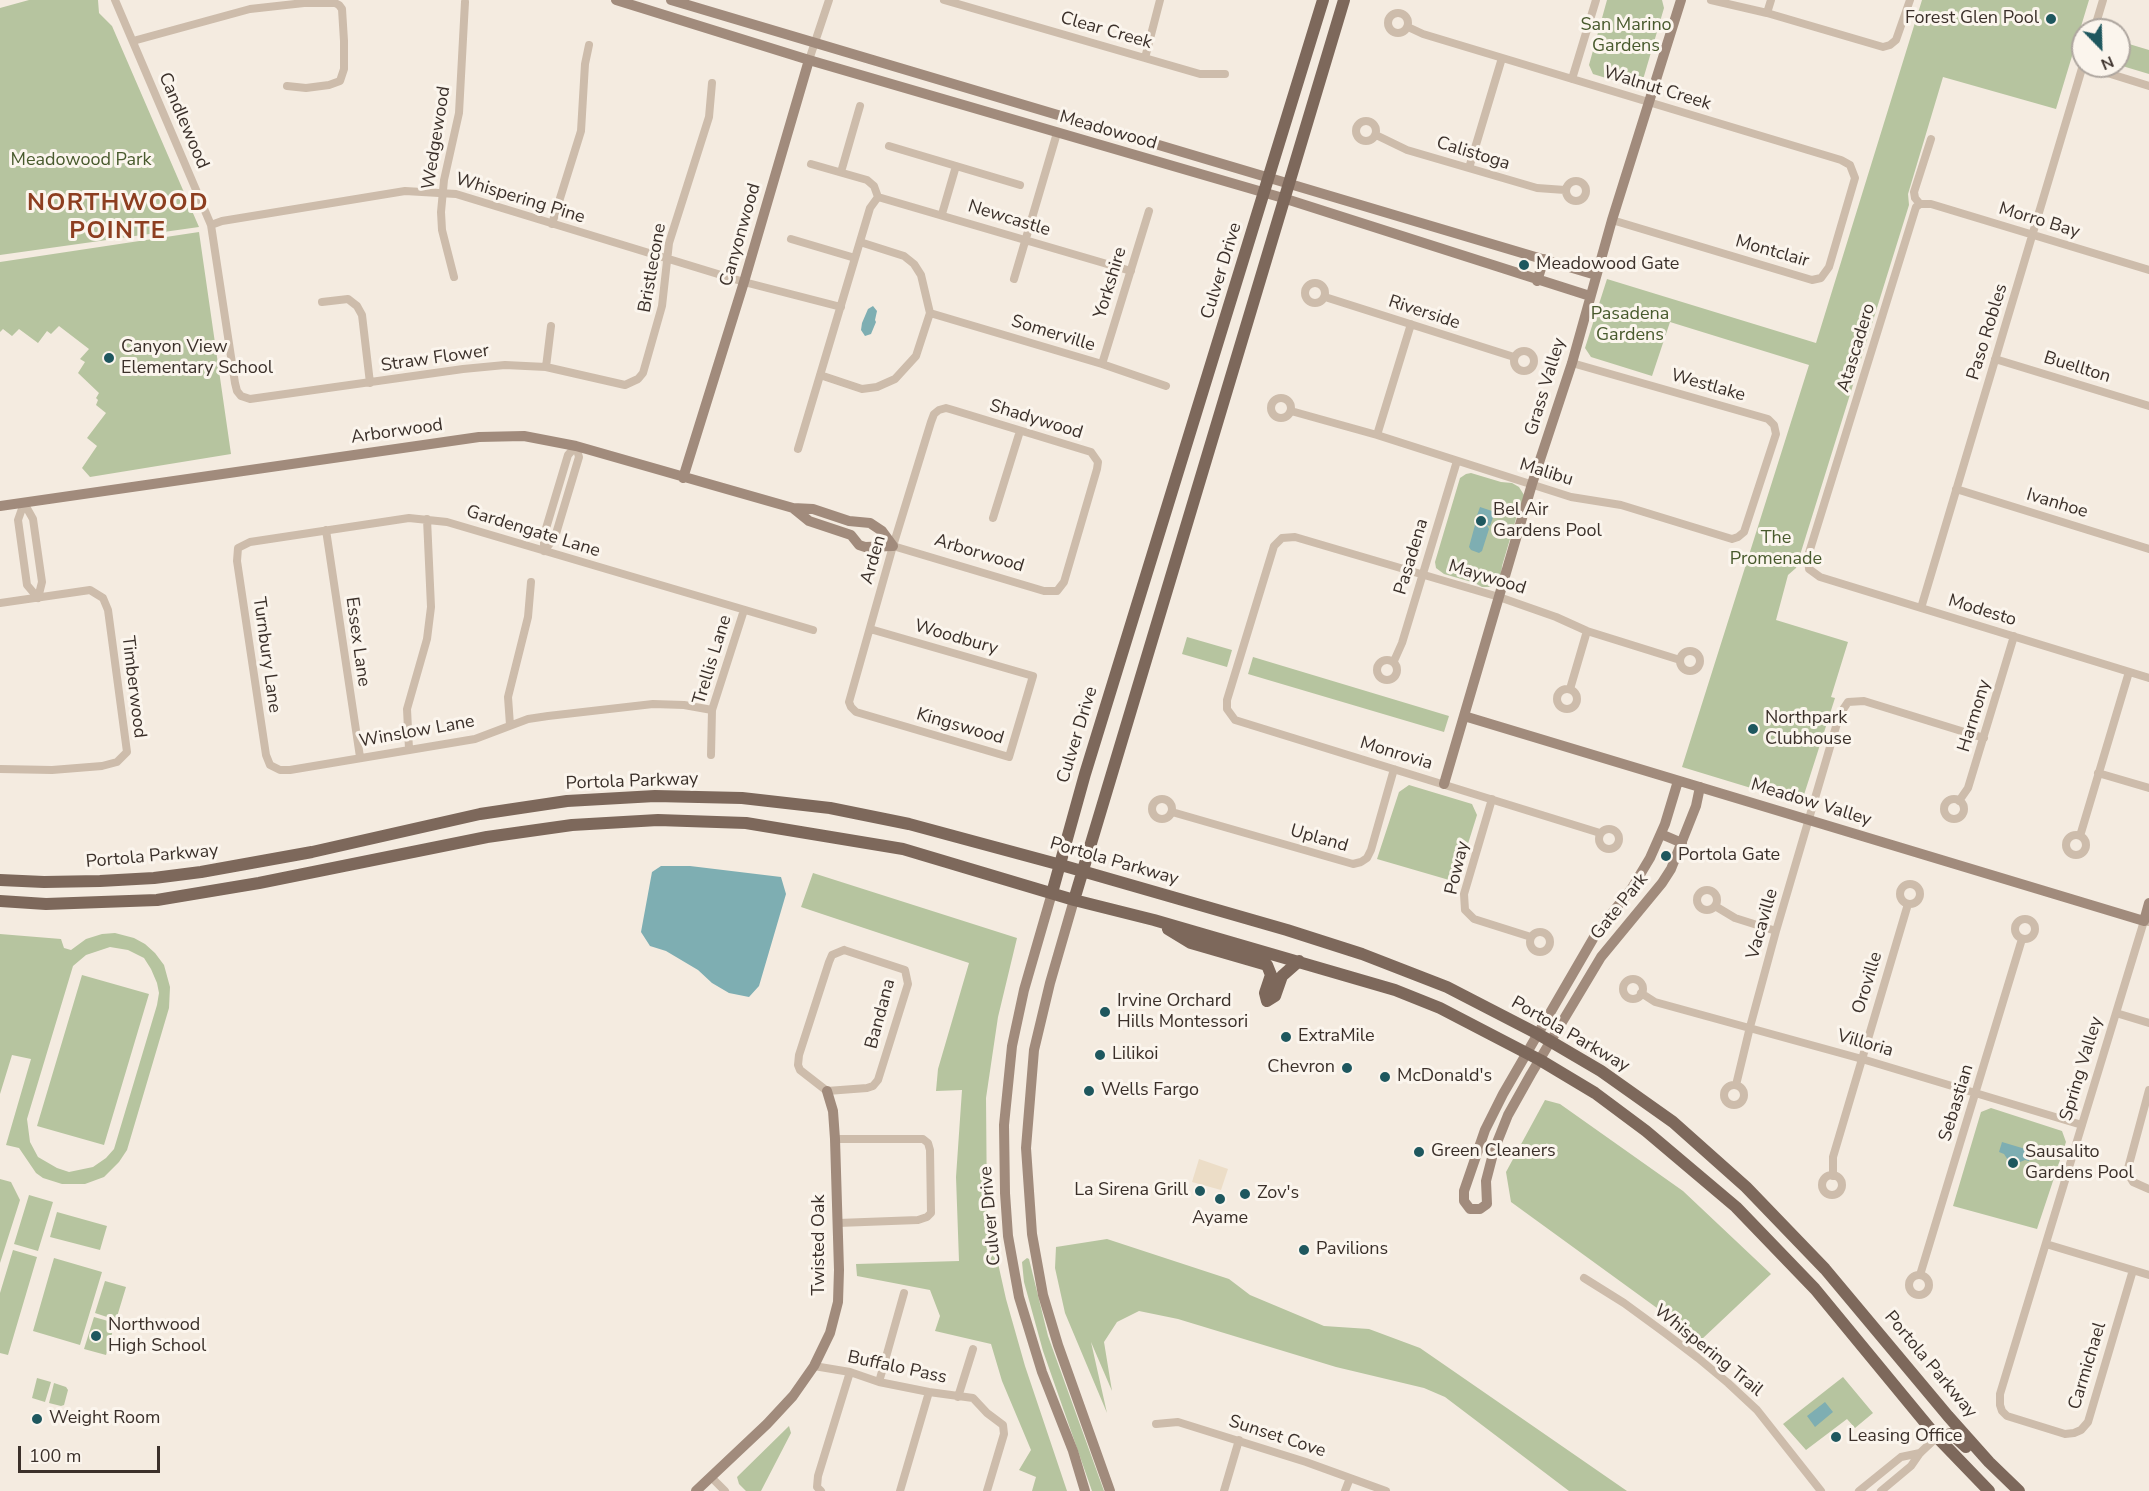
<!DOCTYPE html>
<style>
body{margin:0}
#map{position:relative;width:2149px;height:1491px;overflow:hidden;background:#f4ebe0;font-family:"Nunito Sans",sans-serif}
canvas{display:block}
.north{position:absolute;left:2071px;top:18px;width:60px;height:60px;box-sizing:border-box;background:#fbf5ed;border:2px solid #aea69f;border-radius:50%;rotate:157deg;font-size:16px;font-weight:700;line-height:24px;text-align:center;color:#3b302a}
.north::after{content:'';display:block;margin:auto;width:21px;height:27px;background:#1e575e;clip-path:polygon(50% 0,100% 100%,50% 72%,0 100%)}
.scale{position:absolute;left:18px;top:1446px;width:142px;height:27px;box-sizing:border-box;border:3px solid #3b302a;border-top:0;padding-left:8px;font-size:18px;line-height:21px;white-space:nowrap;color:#3b302a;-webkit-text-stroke:4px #fbf5ed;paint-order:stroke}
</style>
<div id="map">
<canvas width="2149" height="1491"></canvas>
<div class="north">N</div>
<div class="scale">100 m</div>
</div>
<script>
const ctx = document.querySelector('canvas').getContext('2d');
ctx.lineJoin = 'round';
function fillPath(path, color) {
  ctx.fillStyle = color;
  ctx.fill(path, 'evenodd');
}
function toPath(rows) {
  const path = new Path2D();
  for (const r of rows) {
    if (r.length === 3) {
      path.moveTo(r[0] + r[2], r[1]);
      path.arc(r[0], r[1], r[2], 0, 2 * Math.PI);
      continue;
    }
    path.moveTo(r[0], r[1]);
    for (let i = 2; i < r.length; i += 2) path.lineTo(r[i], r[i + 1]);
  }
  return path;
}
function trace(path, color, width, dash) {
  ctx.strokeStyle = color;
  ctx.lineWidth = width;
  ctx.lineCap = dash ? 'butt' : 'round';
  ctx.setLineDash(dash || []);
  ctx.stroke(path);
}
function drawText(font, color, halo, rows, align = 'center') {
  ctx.font = font + ' "Nunito Sans",sans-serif';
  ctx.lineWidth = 6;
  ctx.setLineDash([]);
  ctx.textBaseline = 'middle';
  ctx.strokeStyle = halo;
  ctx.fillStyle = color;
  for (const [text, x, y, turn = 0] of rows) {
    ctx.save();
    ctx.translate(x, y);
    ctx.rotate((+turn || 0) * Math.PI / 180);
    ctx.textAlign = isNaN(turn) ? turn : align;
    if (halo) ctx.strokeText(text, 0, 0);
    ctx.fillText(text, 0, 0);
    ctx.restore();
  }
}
fillPath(toPath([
 [29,0,98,0,99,13,112,26,199,227,0,255,0,8],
 [1607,0,1662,0,1664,8,1642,83,1632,86,1593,74,1589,65],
 [1922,0,2089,0,2056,109,1943,77,1908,194,1909,205,1796,568,1788,575,1776,620,1848,642,1831,697,1835,698,1802,801,1797,802,1682,767,1809,365,1670,322,1652,376,1591,357,1585,348,1607,279,1816,343],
 [2119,41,2149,50,2149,74,2119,65],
 [199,232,231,454,90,477,82,468,97,446,87,438,106,413,96,405,98,400,96,398,99,393,78,373,85,362,80,359,89,349,59,326,51,334,47,331,38,343,19,329,12,336,3,329,0,332,0,262],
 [1471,473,1501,482,1512,483,1519,487,1524,495,1522,506,1518,512,1502,566,1501,578,1497,584,1490,587,1482,587,1475,583,1444,574,1436,568,1435,562,1460,478,1466,474],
 [1187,637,1232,650,1227,667,1182,654],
 [1253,657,1449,716,1444,732,1248,674],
 [1409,785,1472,804,1477,815,1456,882,1377,859,1399,792],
 [813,873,1017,938,998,1017,986,1098,987,1214,1006,1299,1025,1366,1067,1491,1032,1491,1036,1477,1019,1470,1031,1450,1002,1381,991,1344,935,1331,940,1316,930,1290,857,1276,856,1264,959,1261,956,1177,962,1090,936,1091,938,1069,969,963,801,907],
 [115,933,134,938,145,944,155,953,164,965,170,987,169,1008,127,1150,119,1162,104,1177,85,1184,62,1184,43,1178,36,1173,19,1148,6,1145,31,1059,12,1055,0,1094,0,934,61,939,64,948,71,950,86,939,102,934],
 [110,947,128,950,144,958,151,969,157,983,159,993,157,1005,114,1149,106,1158,93,1167,69,1172,57,1168,38,1157,30,1142,27,1119,73,966,86,955],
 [82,975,149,994,104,1145,37,1126],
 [1545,1100,1560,1104,1683,1191,1771,1274,1701,1340,1511,1202,1506,1172],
 [1991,1108,2062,1131,2066,1142,2037,1229,1953,1206,1981,1112],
 [0,1179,11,1182,20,1200,0,1263],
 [29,1195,53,1202,38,1251,14,1244],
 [57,1212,107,1226,100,1250,50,1237],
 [1107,1239,1229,1279,1250,1295,1324,1326,1369,1329,1420,1348,1627,1491,1569,1491,1445,1397,1424,1388,1336,1367,1178,1319,1139,1311,1117,1322,1104,1342,1112,1391,1091,1342,1107,1413,1065,1313,1055,1268,1056,1247],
 [13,1250,37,1257,8,1355,0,1353,0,1293],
 [54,1258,102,1272,80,1345,33,1331],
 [1027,1258,1029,1259,1048,1336,1104,1491,1092,1491,1043,1351,1024,1282,1022,1262],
 [105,1281,126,1287,116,1320,95,1313],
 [94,1317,115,1323,106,1355,84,1349],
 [1843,1377,1873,1413,1855,1428,1847,1419,1806,1450,1783,1424],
 [37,1378,51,1382,45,1402,32,1398],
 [54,1383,66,1387,68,1390,64,1405,61,1406,49,1403],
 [789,1426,791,1433,761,1491,746,1491,739,1484,737,1477]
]), '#b6c49f');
fillPath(toPath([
 [1199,1159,1228,1169,1221,1190,1192,1182]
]), '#ecddc7');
fillPath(toPath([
 [873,306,877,311,875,320,876,322,871,334,865,336,861,330,862,323,868,309],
 [1480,507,1495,512,1490,526,1487,525,1489,529,1482,551,1479,553,1471,550,1469,547,1475,525,1479,523,1475,521],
 [661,866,690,866,781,877,786,894,759,986,749,997,729,993,712,983,698,970,666,951,650,946,641,932,652,872],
 [2002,1142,2032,1151,2029,1161,2025,1160,2015,1164,2010,1163,2004,1154,1999,1152],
 [1825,1402,1833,1412,1815,1427,1807,1416]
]), '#7eaeb2');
trace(toPath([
 [115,0,211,225,235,383,237,391,241,396,250,399,463,369,505,365,546,367,625,385,638,379,643,373,662,306,669,243,709,117,712,83],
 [944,0,1200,74,1225,74],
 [1711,0,1767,13,1883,47,1890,45,1896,40,1910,0],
 [1398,23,10],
 [1767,13,1771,0],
 [1408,27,1423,34,1841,160,1850,165,1855,178,1829,267,1821,278,1812,280,1612,220],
 [2094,30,2103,0],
 [133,41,250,9,304,3,335,3,339,5,342,9,344,41,344,69,340,81,329,85,306,88,287,86],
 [1145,58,1160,0],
 [809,60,829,0],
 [2085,66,2149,86],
 [1572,79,1596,0],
 [1366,131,10],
 [1376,135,1407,150,1537,188,1565,190],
 [889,146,1020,185],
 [811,164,867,180,874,186,878,197],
 [1469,168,1502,58],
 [841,172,860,106],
 [1576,191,10],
 [878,197,1131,271],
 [1920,204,1916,207,1808,556,1809,569,1820,577,2149,678],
 [1920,204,1931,204,2149,270],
 [1920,204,1915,198,1914,192,1931,139],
 [942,214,956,166],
 [552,224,581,131,585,64,589,45],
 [211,225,222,221,405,191,456,194,744,282,841,307],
 [791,239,855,258],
 [454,277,442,230,441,212,444,180,459,113,465,2],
 [1014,279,1057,133],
 [1315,293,10],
 [1325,297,1514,357],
 [322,302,348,299,357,306,362,315,370,383],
 [930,313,1102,364,1166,386],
 [1524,361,10],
 [1995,359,2149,406],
 [1102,364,1149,211],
 [546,367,551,326],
 [820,375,862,389,877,387,895,379,916,356,930,313,921,275,914,264,904,256,860,242],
 [1281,408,10],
 [1291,411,1377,435,1571,497,1621,505,1732,539,1738,537,1744,532,1776,434,1774,425,1768,419,1572,363],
 [1377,435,1411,324],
 [798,449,870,208,878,197],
 [1956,489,2149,549],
 [24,503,18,520,27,585,38,598],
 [24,503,33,519,42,582,38,598],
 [993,518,1020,431],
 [326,530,360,757],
 [544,551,555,537,579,457,576,446],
 [544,551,544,535,568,455,576,446],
 [0,603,90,590,103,598,108,610,127,752,117,762,102,766,52,770,0,769],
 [1921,608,2083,65],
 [870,629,1033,676,1009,757,856,712,851,707,849,702,893,546,931,422,934,414,939,410,946,408,953,410,1091,452,1098,462,1097,469,1064,582,1057,591,1044,591,893,546],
 [1690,661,10],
 [1387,670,10],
 [1394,661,1402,643,1457,461],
 [1567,699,10],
 [1570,689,1587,631],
 [712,710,684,705,653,704,548,716,528,719,475,739,290,770,280,770,270,765,266,755,237,561,238,548,250,542,409,518,447,522,813,630],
 [510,725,508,697,528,617,531,582],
 [409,749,407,709,427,639,431,607,427,519],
 [711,755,712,710,744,610],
 [2098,773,2149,788],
 [1162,809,10],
 [1492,799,1464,894,1465,910,1474,919,1531,937],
 [1954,809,10],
 [1959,801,1968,788,2014,636],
 [1172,812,1353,864,1361,862,1367,858,1371,850,1394,769],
 [1609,839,10],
 [1600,833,1235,720,1227,709,1227,700,1274,546,1282,538,1295,537,1499,597,1556,617,1587,631,1680,660],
 [2076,845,10],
 [2080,836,2129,672],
 [1910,894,10],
 [1707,900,10],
 [1715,906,1735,918,1776,931],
 [2025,929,10],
 [1540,942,10],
 [844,950,905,970,908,984,878,1080,873,1086,867,1088,827,1091,800,1070,798,1065,799,1055,829,962,832,955,844,950],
 [1633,989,10],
 [1641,993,1655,1002,1862,1059,2082,1125],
 [2116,1013,2149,1023],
 [1736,1085,1750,1027,1776,931,1835,730,1840,714,1848,702,1864,701,1984,738],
 [1734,1095,10],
 [2149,1090,2127,1172,2133,1182,2149,1189],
 [835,1139,923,1139,928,1143,930,1150,931,1213,927,1217,918,1220,838,1223],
 [1832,1185,10],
 [1833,1176,1833,1157,1908,904],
 [2046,1244,2149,1275],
 [2133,1270,2088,1422,2081,1430,2074,1433,2065,1434,2007,1416,2002,1411,2000,1405,2000,1394,2144,921,2148,922],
 [1920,1275,2022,939],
 [1919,1285,10],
 [1584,1278,1624,1303,1665,1333,1698,1358,1728,1383,1757,1410,1821,1491],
 [814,1366,850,1372,879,1382,929,1392,973,1398,987,1413,1003,1425,1004,1434,987,1491],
 [879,1382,904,1293],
 [958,1397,973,1349],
 [1156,1424,1178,1422,1306,1462,1386,1491],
 [711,1477,725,1491],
 [821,1491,817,1487,818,1476,850,1372],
 [900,1491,929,1392],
 [1224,1491,1239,1440],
 [1345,1491,1350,1478],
 [1859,1491,1901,1457,1920,1453],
 [1881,1491,1911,1466,1920,1453,1937,1437]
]), '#cdbcab', 8);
trace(toPath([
 [616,0,809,60,1283,198,1590,296],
 [671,0,1596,275],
 [1537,281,1544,259],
 [683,478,744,282,809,60],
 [0,506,479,437,524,436,576,446,793,508,813,509,849,521,870,523,882,531,893,546],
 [793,508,809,521,851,535,859,545,865,547,893,546],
 [1464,716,2144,921,2149,903],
 [1678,781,1665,824,1650,858,1632,888,1597,932,1503,1094,1485,1130,1464,1191,1464,1201,1470,1209,1480,1209,1487,1204,1486,1181,1494,1150,1508,1115,1531,1074,1601,957,1662,883,1671,869,1696,806,1700,787],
 [1444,784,1532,484,1572,363,1612,220,1681,0],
 [1661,834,1682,843],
 [1052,893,1024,990,1012,1046,1004,1125,1005,1193,1008,1236,1019,1297,1042,1372,1073,1451,1085,1491],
 [1074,900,1050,983,1034,1050,1026,1148,1032,1234,1043,1295,1058,1345,1110,1491],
 [696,1491,767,1424,793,1396,814,1366,830,1333,838,1302,839,1270,835,1139,833,1111,827,1091]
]), '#a18b7c', 10);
trace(toPath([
 [0,880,44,882,100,881,154,878,201,872,312,852,480,814,567,801,655,796,742,798,830,808,909,824,1061,865,1287,930,1362,954,1447,987,1538,1034,1601,1071,1673,1122,1746,1187,1825,1269,1948,1416,1989,1462,2019,1491],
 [1052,893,1085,774,1323,0],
 [1074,900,1344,0],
 [0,901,46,904,157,900,259,883,487,837,572,825,658,820,746,823,903,849,1074,900,1154,920,1395,990,1440,1008,1540,1060,1595,1093,1646,1131,1736,1207,1815,1289,1937,1437,1989,1491],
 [1168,929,1191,943,1267,965,1271,975,1265,993,1267,1001,1275,996,1282,976,1299,961],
 [1937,1437,1952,1434,1966,1447]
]), '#7d685b', 12);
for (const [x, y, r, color] of [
 [2051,19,6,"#1e575e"],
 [1524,265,6,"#1e575e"],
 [109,358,6,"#1e575e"],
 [1481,521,6,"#1e575e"],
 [1753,729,6,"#1e575e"],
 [1666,856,6,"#1e575e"],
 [1105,1012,6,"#1e575e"],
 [1286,1037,6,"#1e575e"],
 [1100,1055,6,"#1e575e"],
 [1347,1068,6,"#1e575e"],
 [1385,1077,6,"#1e575e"],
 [1089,1091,6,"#1e575e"],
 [1419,1152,6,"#1e575e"],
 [2013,1163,6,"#1e575e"],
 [1200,1191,6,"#1e575e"],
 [1245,1194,6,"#1e575e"],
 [1220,1199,6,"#1e575e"],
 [1304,1250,6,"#1e575e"],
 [96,1336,6,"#1e575e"],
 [37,1419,6,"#1e575e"],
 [1836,1437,6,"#1e575e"]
]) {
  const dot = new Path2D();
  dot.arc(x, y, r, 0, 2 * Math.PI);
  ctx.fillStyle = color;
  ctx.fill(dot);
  trace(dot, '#fbf5ed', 2);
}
drawText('18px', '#3b302a', '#fbf5ed', [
 ["Forest Glen Pool",2039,19,"right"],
 ["Meadowood Gate",1536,265],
 ["Canyon View",121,348],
 ["Elementary School",121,369],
 ["Bel Air",1493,511],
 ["Gardens Pool",1493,532],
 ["Northpark",1765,719],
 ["Clubhouse",1765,740],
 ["Portola Gate",1678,856],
 ["Irvine Orchard",1117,1002],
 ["Hills Montessori",1117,1023],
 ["ExtraMile",1298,1037],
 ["Lilikoi",1112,1055],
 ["Chevron",1335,1068,"right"],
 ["McDonald's",1397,1077],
 ["Wells Fargo",1101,1091],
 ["Green Cleaners",1431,1152],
 ["Sausalito",2025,1153],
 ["Gardens Pool",2025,1174],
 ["La Sirena Grill",1188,1191,"right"],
 ["Zov's",1257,1194],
 ["Ayame",1220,1219,"center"],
 ["Pavilions",1316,1250],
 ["Northwood",108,1326],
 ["High School",108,1347],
 ["Weight Room",49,1419],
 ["Leasing Office",1848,1437]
], 'left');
drawText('18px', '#485a2d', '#fbf5ed', [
 ["San Marino",1626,26],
 ["Gardens",1626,47],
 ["Meadowood Park",81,161],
 ["Pasadena",1630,315],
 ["Gardens",1630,336],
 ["The",1776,539],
 ["Promenade",1776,560]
]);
drawText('18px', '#3b302a', '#fbf5ed', [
 ["Clear Creek",1106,31,16],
 ["Walnut Creek",1657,89,17],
 ["Candlewood",183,121,67],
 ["Meadowood",1108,131,16],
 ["Wedgewood",437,138,-81],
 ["Calistoga",1473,154,17],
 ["Whispering Pine",520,199,17],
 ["Newcastle",1009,219,17],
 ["Morro Bay",2039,221,17],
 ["Canyonwood",741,235,-74],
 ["Montclair",1772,252,16],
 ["Bristlecone",653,268,-80],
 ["Culver Drive",1222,271,-73],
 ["Yorkshire",1111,283,-73],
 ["Riverside",1424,313,18],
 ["Paso Robles",1988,332,-73],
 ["Somerville",1053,334,17],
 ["Atascadero",1857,348,-73],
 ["Straw Flower",435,359,-8],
 ["Buellton",2077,368,17],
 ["Westlake",1708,386,16],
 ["Grass Valley",1546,387,-73],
 ["Shadywood",1036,420,17],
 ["Arborwood",397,432,-8],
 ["Malibu",1546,473,17],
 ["Ivanhoe",2057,504,17],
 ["Gardengate Lane",533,532,17],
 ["Arborwood",979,554,17],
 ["Pasadena",1412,557,-73],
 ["Arden",874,560,-74],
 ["Maywood",1487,578,17],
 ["Modesto",1982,611,17],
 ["Woodbury",956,638,16],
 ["Essex Lane",357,642,82],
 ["Turnbury Lane",266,655,82],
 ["Trellis Lane",713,660,-73],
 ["Timberwood",133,687,83],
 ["Harmony",1975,716,-73],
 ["Kingswood",960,727,16],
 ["Winslow Lane",417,732,-10],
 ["Culver Drive",1078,735,-73],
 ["Monrovia",1396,754,17],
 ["Portola Parkway",632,782,-2],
 ["Meadow Valley",1811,803,17],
 ["Upland",1319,839,16],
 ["Portola Parkway",152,857,-5],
 ["Portola Parkway",1114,862,16],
 ["Poway",1458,868,-77],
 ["Gate Park",1620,907,-51],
 ["Vacaville",1763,924,-74],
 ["Oroville",1868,983,-73],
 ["Bandana",881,1014,-75],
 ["Portola Parkway",1570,1035,30],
 ["Villoria",1865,1044,16],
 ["Spring Valley",2082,1069,-73],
 ["Sebastian",1957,1103,-73],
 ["Culver Drive",991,1216,-95],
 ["Twisted Oak",820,1245,-90],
 ["Whispering Trail",1708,1351,39],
 ["Portola Parkway",1930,1365,50],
 ["Carmichael",2088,1366,-73],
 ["Buffalo Pass",897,1368,12],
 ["Sunset Cove",1277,1437,18]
]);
ctx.letterSpacing = '1.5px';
drawText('bold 24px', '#8d3e20', '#fbf5ed', [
 ["NORTHWOOD",118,204],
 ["POINTE",118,232]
]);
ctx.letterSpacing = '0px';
</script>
